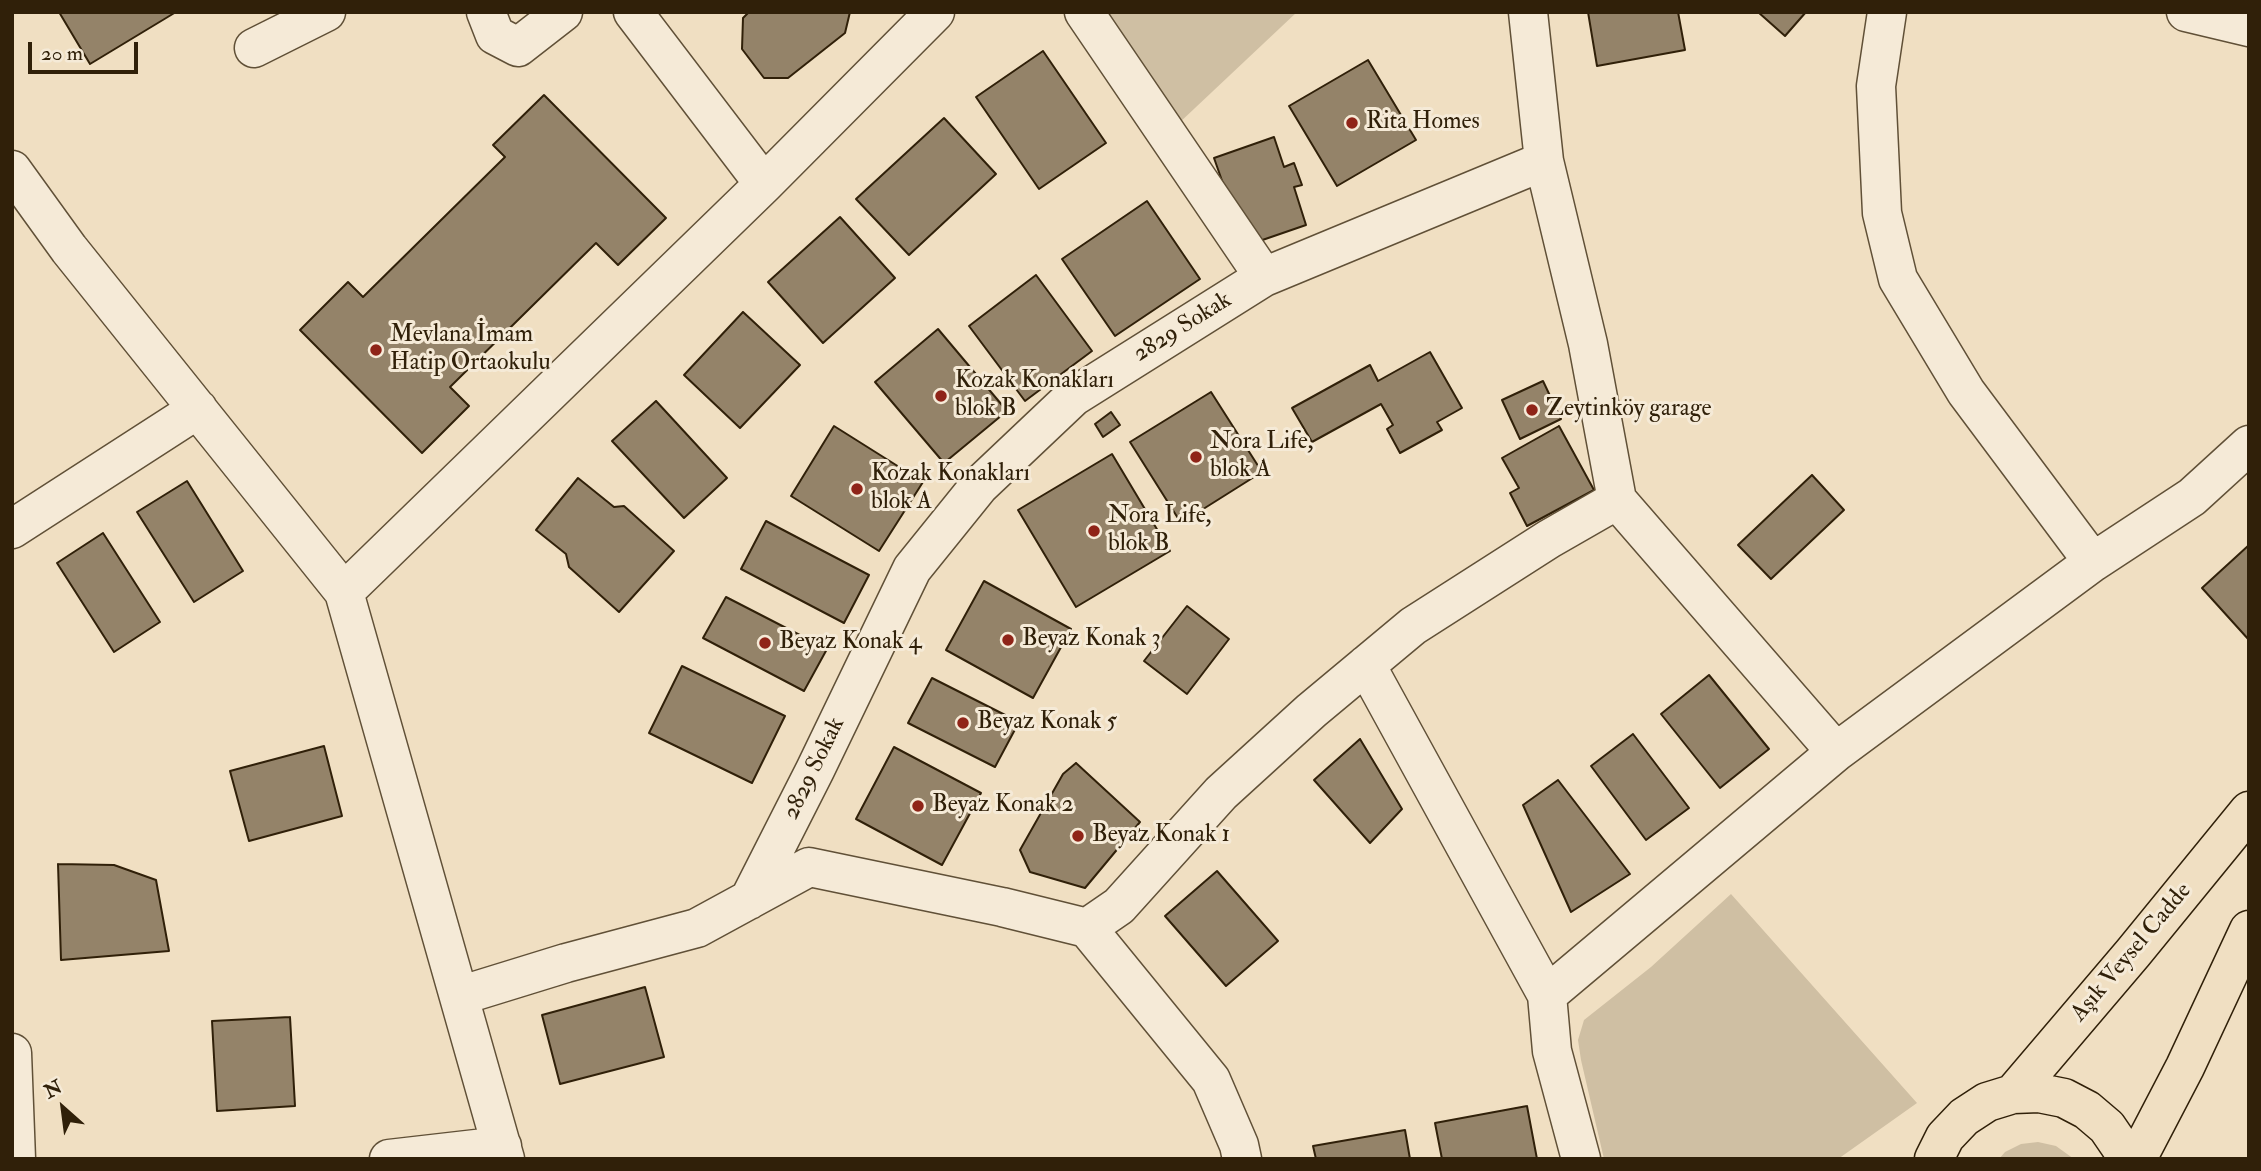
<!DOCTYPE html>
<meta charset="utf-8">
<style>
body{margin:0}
#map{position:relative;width:2261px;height:1171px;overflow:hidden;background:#f0dfc2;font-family:"IM FELL Double Pica",serif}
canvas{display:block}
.frame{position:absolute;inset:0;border:14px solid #302009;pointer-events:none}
.north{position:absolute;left:28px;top:1073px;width:70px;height:70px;-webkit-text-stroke:5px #f5ead7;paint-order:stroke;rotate:332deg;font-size:19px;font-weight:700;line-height:28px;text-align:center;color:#302009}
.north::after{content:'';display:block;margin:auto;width:24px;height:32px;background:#302009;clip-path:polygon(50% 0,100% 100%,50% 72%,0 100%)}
.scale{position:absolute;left:28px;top:42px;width:110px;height:32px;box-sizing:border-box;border:4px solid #302009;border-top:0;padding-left:9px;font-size:21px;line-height:24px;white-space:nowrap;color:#302009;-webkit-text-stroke:5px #f5ead7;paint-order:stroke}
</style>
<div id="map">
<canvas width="2261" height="1171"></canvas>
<div class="frame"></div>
<div class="north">N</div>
<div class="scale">20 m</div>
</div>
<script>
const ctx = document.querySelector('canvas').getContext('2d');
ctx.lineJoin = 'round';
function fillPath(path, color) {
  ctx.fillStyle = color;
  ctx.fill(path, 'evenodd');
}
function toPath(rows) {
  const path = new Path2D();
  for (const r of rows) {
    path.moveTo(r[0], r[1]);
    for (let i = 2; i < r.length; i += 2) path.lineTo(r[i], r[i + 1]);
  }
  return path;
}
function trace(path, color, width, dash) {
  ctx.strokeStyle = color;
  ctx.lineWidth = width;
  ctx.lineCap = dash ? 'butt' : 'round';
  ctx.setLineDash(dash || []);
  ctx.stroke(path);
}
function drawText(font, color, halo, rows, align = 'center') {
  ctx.font = font + ' "IM FELL Double Pica",serif';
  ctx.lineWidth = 6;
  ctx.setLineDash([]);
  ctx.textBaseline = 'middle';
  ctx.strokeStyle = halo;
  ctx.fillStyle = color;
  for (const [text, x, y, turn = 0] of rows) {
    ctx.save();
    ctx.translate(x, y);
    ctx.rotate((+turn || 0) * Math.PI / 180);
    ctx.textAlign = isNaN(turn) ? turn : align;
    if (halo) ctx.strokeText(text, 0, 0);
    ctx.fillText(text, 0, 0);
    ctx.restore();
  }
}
fillPath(toPath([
 [1101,12,1297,12,1178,124],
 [1731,894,1917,1103,1838,1159,1604,1159,1581,1060,1578,1040,1584,1020,1651,967],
 [2038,1142,2056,1146,2074,1159,1999,1159,2005,1152,2021,1144]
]), '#cfbfa3');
const building = toPath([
 [59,12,176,12,90,64,59,12],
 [749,12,850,12,845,33,788,78,764,78,742,49,743,18,749,12],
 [1588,12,1678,12,1685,50,1597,66,1588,12],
 [1758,12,1806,12,1785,36,1758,12],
 [1043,51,1106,143,1039,189,976,97,1043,51],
 [1368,60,1416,140,1337,186,1289,106,1368,60],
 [544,95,666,218,618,265,596,243,450,387,469,406,422,453,300,330,348,282,363,297,505,157,493,145,544,95],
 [944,118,996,174,909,255,856,199,944,118],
 [1274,137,1284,167,1294,163,1302,185,1294,187,1306,225,1245,246,1214,158,1274,137],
 [1147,201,1200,279,1115,336,1062,259,1147,201],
 [840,217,895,278,823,343,768,282,840,217],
 [1036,275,1092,351,1025,401,969,326,1036,275],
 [743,312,800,365,740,428,684,375,743,312],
 [938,329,1007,411,944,463,875,382,938,329],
 [1430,352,1462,408,1437,422,1442,430,1400,453,1387,429,1393,425,1381,404,1312,442,1292,408,1370,365,1378,381,1430,352],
 [1543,381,1561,419,1520,439,1502,400,1543,381],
 [1211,392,1262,472,1181,523,1130,442,1211,392],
 [656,401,727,478,684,518,612,441,656,401],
 [1111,412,1120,425,1103,437,1095,424,1111,412],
 [834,426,923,482,879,551,791,496,834,426],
 [1559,426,1594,490,1527,526,1510,493,1519,488,1502,458,1559,426],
 [1112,454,1170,551,1076,607,1018,510,1112,454],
 [1812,475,1844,510,1771,579,1738,545,1812,475],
 [578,478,614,507,624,506,674,551,619,612,569,567,566,554,536,530,578,478],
 [187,481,243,571,194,602,137,512,187,481],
 [766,521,869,575,844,623,741,569,766,521],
 [103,533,160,622,114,652,57,563,103,533],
 [2249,545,2249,640,2202,588,2249,545],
 [984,581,1071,629,1033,698,946,650,984,581],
 [726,597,827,649,804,691,703,638,726,597],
 [1187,606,1229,639,1187,694,1144,661,1187,606],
 [682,666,785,716,752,783,649,733,682,666],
 [1709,675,1769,749,1720,788,1661,714,1709,675],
 [932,678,1019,722,995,767,908,723,932,678],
 [1633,734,1689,808,1646,840,1591,766,1633,734],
 [1360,739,1402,809,1370,843,1314,780,1360,739],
 [324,746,342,816,249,841,230,771,324,746],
 [894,747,981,793,942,865,856,819,894,747],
 [1076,763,1140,822,1085,888,1030,872,1020,850,1063,774,1076,763],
 [1558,780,1630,874,1571,912,1523,805,1558,780],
 [58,864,114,865,156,880,169,951,61,960,58,864],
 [1217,871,1278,941,1226,986,1165,916,1217,871],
 [645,987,664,1057,560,1084,542,1015,645,987],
 [290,1017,295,1106,217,1111,212,1021,290,1017],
 [1527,1106,1537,1159,1442,1159,1435,1123,1527,1106],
 [1405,1130,1410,1159,1316,1159,1313,1146,1405,1130]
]);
fillPath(building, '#948369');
trace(building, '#302009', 2);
const minor = toPath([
 [486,12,495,35,518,47,563,12],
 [633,12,764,184],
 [1084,12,1264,277],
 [1528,12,1544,161,1588,344,1617,500,1836,752],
 [1887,12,1876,86,1882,213,1898,279,1966,392,2093,562],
 [2186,12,2249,27],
 [254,48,326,12],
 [12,170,69,249,344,592,505,1159],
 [12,529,198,409],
 [344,592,764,184,935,12],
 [1366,665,1547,995],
 [749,900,815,770,912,569,979,486,1073,397,1264,277,1544,161],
 [1087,928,1211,1080,1239,1145,1242,1159],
 [459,996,566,963,697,928,809,867,1002,907,1087,928,1119,906,1221,793,1311,711,1413,626,1549,539,1617,500],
 [12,1053,16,1159],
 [389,1159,502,1146],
 [1581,1159,1552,1051,1547,995,1836,752,2093,562,2192,497,2249,445]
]);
const major = toPath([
 [2013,1094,2133,953,2249,811],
 [1934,1159,1945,1137,1964,1117,1987,1102,2013,1094,2039,1093,2064,1098,2087,1110,2107,1127,2122,1149,2126,1159],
 [2137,1159,2185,1067,2249,930]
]);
trace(minor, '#605037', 41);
trace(major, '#302009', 41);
trace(minor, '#f5ead7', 38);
trace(major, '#f0dfc2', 38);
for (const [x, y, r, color] of [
 [1352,123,7,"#8f2418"],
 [376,350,7,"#8f2418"],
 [941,396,7,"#8f2418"],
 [1532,410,7,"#8f2418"],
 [1196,457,7,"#8f2418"],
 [857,489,7,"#8f2418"],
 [1094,531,7,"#8f2418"],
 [1008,640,7,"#8f2418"],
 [765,643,7,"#8f2418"],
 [963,723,7,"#8f2418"],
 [918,806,7,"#8f2418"],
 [1078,836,7,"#8f2418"]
]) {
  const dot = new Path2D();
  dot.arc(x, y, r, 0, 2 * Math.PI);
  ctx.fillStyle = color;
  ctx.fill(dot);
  trace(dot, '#f5ead7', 2.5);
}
drawText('24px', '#302009', '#f5ead7', [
 ["Rita Homes",1366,123],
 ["Mevlana İmam",390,336],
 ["Hatip Ortaokulu",390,364],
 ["Kozak Konakları",955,382],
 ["blok B",955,410],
 ["Zeytinköy garage",1546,410],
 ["Nora Life,",1210,443],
 ["blok A",1210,471],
 ["Kozak Konakları",871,475],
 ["blok A",871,503],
 ["Nora Life,",1108,517],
 ["blok B",1108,545],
 ["Beyaz Konak 3",1022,640],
 ["Beyaz Konak 4",779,643],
 ["Beyaz Konak 5",977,723],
 ["Beyaz Konak 2",932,806],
 ["Beyaz Konak 1",1092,836]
], 'left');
drawText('24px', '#302009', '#f5ead7', [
 ["2829 Sokak",1183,328,-32],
 ["2829 Sokak",815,769,-64],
 ["Aşık Veysel Cadde",2132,953,-50]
]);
</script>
